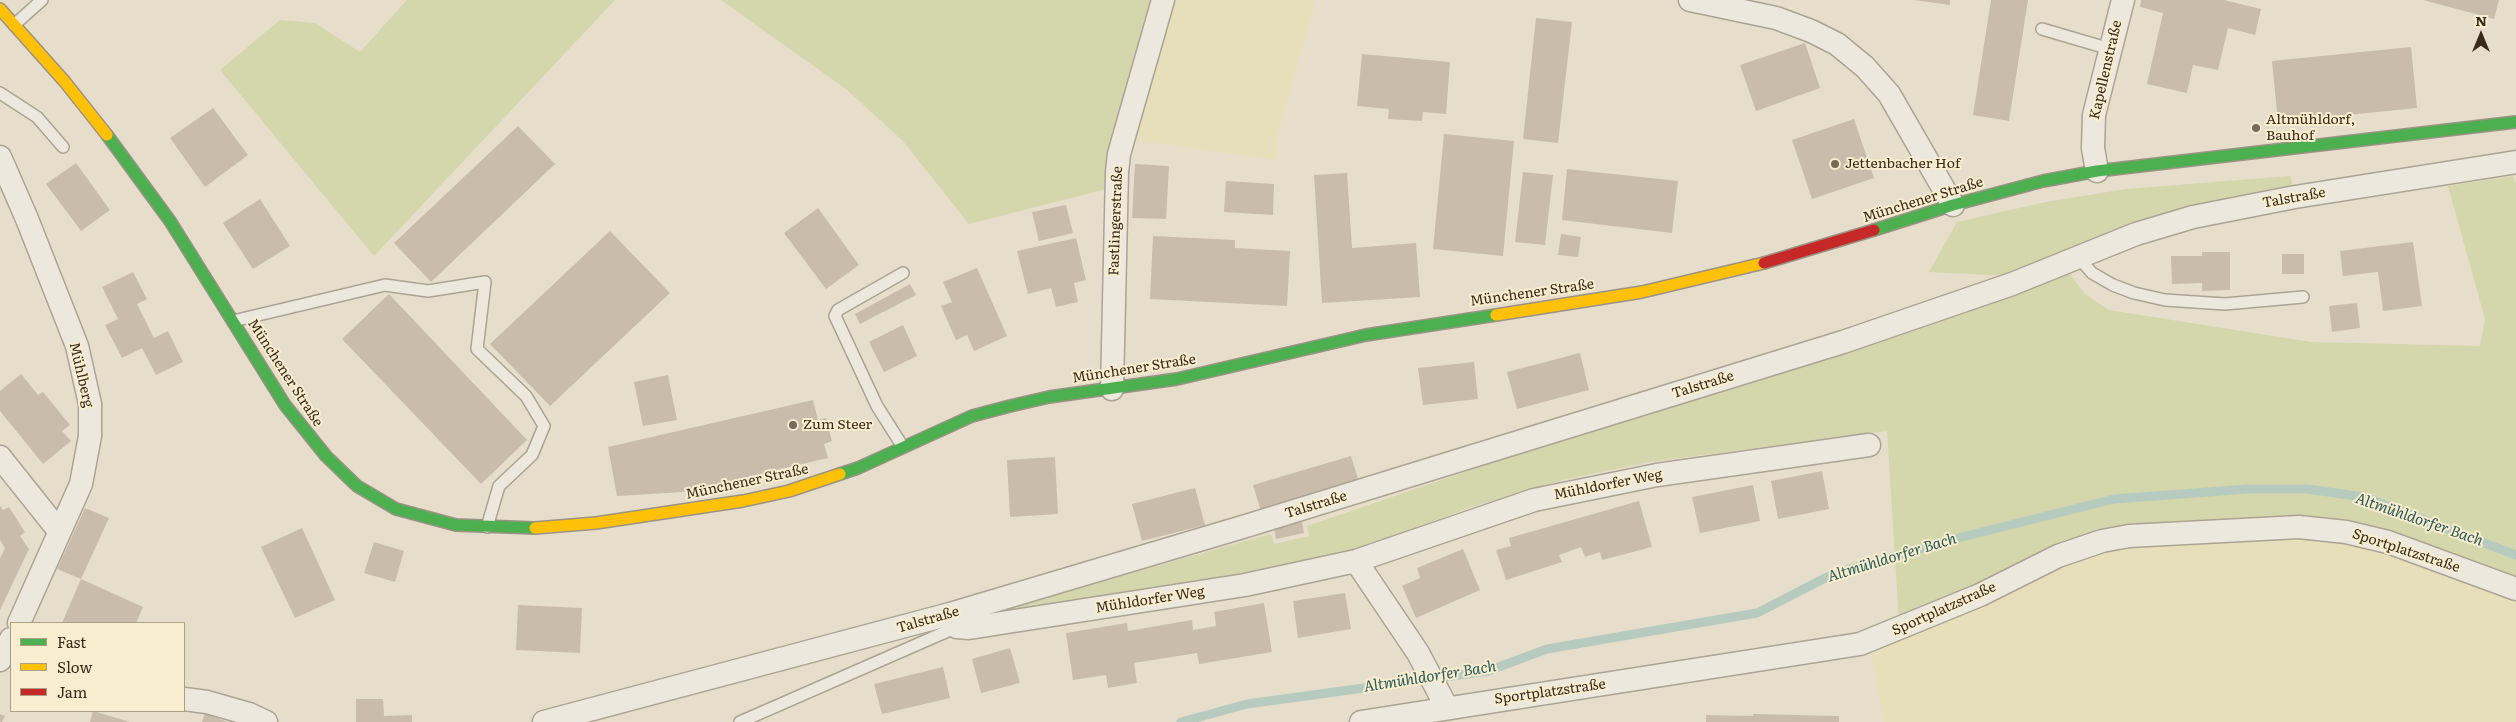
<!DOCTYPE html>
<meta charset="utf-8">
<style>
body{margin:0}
#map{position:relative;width:2516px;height:722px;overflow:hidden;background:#e6deca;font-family:Literata,serif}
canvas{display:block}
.legend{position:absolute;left:10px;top:622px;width:175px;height:90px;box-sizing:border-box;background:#f8edcf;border:1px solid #ac9f87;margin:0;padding:6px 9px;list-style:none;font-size:15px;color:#392b1c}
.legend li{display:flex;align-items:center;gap:10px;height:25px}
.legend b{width:25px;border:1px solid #ac9f87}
.north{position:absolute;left:2456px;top:10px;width:50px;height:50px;-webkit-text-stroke:4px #f8edcf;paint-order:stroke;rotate:0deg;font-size:14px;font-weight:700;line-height:20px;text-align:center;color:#392b1c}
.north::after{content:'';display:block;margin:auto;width:18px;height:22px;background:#392b1c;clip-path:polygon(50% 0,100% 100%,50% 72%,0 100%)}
</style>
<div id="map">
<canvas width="2516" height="722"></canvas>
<ul class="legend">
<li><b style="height:6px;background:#4caf50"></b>Fast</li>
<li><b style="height:6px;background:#ffc107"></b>Slow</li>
<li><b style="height:6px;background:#c62828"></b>Jam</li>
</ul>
<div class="north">N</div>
</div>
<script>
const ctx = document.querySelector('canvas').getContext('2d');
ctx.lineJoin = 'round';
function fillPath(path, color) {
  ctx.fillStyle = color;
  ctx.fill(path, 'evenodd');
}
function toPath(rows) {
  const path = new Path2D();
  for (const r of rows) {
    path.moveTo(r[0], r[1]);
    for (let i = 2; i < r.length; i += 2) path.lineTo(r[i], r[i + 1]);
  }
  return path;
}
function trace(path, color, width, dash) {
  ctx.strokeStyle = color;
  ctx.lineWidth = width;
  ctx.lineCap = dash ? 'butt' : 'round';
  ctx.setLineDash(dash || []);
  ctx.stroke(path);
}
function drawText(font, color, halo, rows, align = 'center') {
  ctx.font = font + ' Literata,serif';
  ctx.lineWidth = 4;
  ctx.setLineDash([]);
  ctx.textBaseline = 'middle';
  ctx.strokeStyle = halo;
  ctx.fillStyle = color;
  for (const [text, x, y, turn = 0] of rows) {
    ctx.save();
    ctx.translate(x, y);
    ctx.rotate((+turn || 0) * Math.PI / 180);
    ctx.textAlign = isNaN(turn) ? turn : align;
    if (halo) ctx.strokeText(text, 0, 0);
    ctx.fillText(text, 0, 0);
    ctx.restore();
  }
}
fillPath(toPath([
 [1174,0,1316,0,1277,137,1277,160,1132,140],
 [2291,537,2340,542,2396,555,2516,599,2516,722,1884,722,1872,657,1877,649,1922,632,2053,567,2095,553,2142,544]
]), '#e7dfba');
fillPath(toPath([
 [407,0,615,0,374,256,220,70,280,20,315,23,360,52],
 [721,0,1154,0,1106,189,969,224,903,141,846,89],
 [2290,176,2292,183,2283,192,2208,206,2112,231,2011,276,1929,272,1957,222,2046,202,2126,189],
 [2513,176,2516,183,2516,580,2393,535,2188,522,1899,622,1887,431,1649,462,1563,480,1468,508,1360,548,1281,568,1034,609,988,613,1271,534,1274,544,1309,536,1307,526,1538,447,1912,332,2070,274,2085,294,2109,310,2134,314,2311,342,2480,346,2485,319,2448,186]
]), '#d4d6ab');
trace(toPath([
 [1181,722,1247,704,1488,671,1547,649,1757,613,1835,573,1962,537,2114,499,2248,489,2307,489,2364,497,2516,555]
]), '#b6cabf', 9);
fillPath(toPath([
 [1914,0,1950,0,1950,5],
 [1991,0,2028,0,2009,121,1973,115],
 [2141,0,2224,0,2261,9,2255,35,2228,28,2218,70,2193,65,2187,93,2147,84,2163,13,2140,7],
 [2423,0,2499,0,2494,19],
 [1536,18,1572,22,1558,143,1523,139],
 [1805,43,1820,88,1756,111,1740,65],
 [2411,47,2417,108,2278,122,2272,61],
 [1362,54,1450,62,1446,114,1423,112,1422,121,1388,119,1389,109,1357,106],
 [213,108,248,155,205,187,170,138],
 [1854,119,1874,178,1812,199,1792,140],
 [518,126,555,164,431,282,394,243],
 [1444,134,1514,141,1503,256,1433,249],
 [76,163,110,210,81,231,46,184],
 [1135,164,1169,166,1166,219,1132,218],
 [1567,169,1678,181,1672,233,1562,220],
 [1523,172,1553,175,1545,245,1515,242],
 [1347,173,1352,248,1416,243,1420,297,1322,303,1314,175],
 [1226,181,1274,184,1273,215,1224,212],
 [260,199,290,246,253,269,223,223],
 [1066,205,1073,233,1039,241,1032,212],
 [818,208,859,265,826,289,784,233],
 [610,231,670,293,550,406,490,344],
 [1561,234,1581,237,1578,257,1558,255],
 [1153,236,1235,240,1235,248,1290,251,1287,306,1150,299],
 [1076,238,1086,280,1074,283,1078,302,1056,307,1051,288,1028,294,1017,251],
 [2413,242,2422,306,2383,311,2378,272,2343,276,2340,251],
 [2202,252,2230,252,2230,290,2202,291,2202,283,2172,284,2171,256,2202,256],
 [2282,254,2304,254,2304,274,2282,274],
 [977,268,1007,336,974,351,967,335,956,340,941,306,952,302,943,282],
 [133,272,147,299,137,304,154,338,168,331,183,362,156,375,142,348,122,358,105,325,118,319,102,287],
 [910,284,916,295,860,324,855,314],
 [389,294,527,440,481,484,342,339],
 [2357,303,2360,328,2332,332,2329,306],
 [903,325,917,356,884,372,869,342],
 [1580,353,1589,390,1517,409,1507,372],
 [1474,362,1478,399,1423,405,1418,368],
 [21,374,38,395,43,392,70,425,62,431,71,441,43,464,0,411,0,391],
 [668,375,677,420,643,426,634,382],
 [813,400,818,420,826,418,832,441,824,444,828,458,683,492,617,496,608,447],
 [1351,456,1359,482,1261,511,1253,485],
 [1055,457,1058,514,1010,517,1007,460],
 [1822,471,1829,509,1778,519,1771,481],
 [1753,485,1760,521,1700,533,1692,497],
 [1195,488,1205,525,1142,541,1132,504],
 [1639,501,1652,547,1602,560,1600,552,1585,557,1581,547,1559,555,1562,562,1506,580,1496,550,1511,546,1509,538],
 [0,506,3,510,9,507,25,532,20,536,29,549,0,610,0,558,5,548,0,540],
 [85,508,109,518,81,579,57,569],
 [1302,522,1304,533,1276,539,1274,527],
 [302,528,335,600,295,618,261,547],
 [374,542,404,551,395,582,364,573],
 [1463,549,1480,590,1416,618,1402,586,1420,578,1417,568],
 [81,579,143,607,136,623,62,623],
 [1345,593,1351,629,1298,638,1293,601],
 [1264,603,1272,652,1199,664,1197,653,1134,663,1137,683,1108,688,1106,675,1073,680,1066,633,1127,623,1128,631,1192,620,1193,630,1216,626,1214,612],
 [518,605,582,608,580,653,516,650],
 [1010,648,1020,683,981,693,972,659],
 [943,667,950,698,882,714,874,684],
 [356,699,383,699,384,716,412,715,412,722,356,722],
 [93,711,130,722,90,722],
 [205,713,227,722,202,722],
 [0,714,5,716,2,722,0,722],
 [1753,714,1839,716,1839,722,1706,722,1706,715,1753,716]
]), '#c9bcab');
const lane = toPath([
 [14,25,42,0],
 [2042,29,2110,49],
 [0,93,37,117,63,147],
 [2079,258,2092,273,2113,285,2134,293,2165,300,2225,304,2303,297],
 [903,273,838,310,835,316,877,406,903,447],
 [233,321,385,285,428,291,485,282,477,349,526,396,544,426,532,455,499,486,487,527],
 [740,722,957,627]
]);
const street = toPath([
 [1690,0,1776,18,1811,31,1837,44,1865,67,1889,94,1953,205],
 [0,157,27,219,77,346,90,404,90,436,81,484,19,623],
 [2097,171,2093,148,2094,115,2123,0],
 [1112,389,1117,172,1119,154,1163,0],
 [0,457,59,531],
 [1356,561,1418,653,1447,708],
 [950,614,957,627,969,628,1245,585,1356,561,1534,500,1657,475,1869,445],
 [0,660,11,639],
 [184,699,207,702,249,714,266,722],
 [544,722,950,614,1246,526,1843,342,2012,284,2136,234,2193,217,2295,197,2516,162],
 [1361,722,1860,644,1980,595,2058,556,2102,541,2129,536,2299,527,2346,532,2388,542,2516,589]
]);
const fast = toPath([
 [107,135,170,221,285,405,326,456,357,486,396,509,456,525,535,528],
 [1874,230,1953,205,2043,181,2097,171,2516,122],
 [840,474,858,468,972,416,1010,406,1049,397,1177,379,1366,335,1496,315]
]);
const slow = toPath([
 [0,9,65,82,107,135],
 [1496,315,1642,292,1764,263],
 [535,528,596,523,743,501,789,491,840,474]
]);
const jam = toPath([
 [1764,263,1874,230]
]);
trace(lane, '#aba394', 14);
trace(street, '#aba394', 25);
trace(fast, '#9a9284', 14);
trace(slow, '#9a9284', 14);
trace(jam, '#9a9284', 14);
trace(lane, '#ede8dd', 11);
trace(street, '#ede8dd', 22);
trace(fast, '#4caf50', 11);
trace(slow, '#ffc107', 11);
trace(jam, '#c62828', 11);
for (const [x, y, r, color] of [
 [2256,128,5,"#766a59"],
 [1835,164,5,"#766a59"],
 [793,425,5,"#766a59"]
]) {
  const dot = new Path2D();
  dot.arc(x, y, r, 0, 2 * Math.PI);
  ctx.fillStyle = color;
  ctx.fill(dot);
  trace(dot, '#f8edcf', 2);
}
drawText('14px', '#392b1c', '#f8edcf', [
 ["Kapellenstraße",2106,70,-77],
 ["Talstraße",2294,198,-10],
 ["Münchener Straße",1923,200,-17],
 ["Fastlingerstraße",1116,221,-88],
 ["Münchener Straße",1532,293,-8],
 ["Münchener Straße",1134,369,-9],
 ["Münchener Straße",285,373,57],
 ["Mühlberg",81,375,77],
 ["Talstraße",1703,385,-17],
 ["Münchener Straße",747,482,-12],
 ["Mühldorfer Weg",1608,485,-11],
 ["Talstraße",1316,505,-17],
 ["Sportplatzstraße",2406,551,18],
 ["Mühldorfer Weg",1150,600,-9],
 ["Sportplatzstraße",1944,609,-24],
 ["Talstraße",928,620,-16],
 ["Sportplatzstraße",1550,692,-8]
]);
drawText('14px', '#392b1c', '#f8edcf', [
 ["Altmühldorf,",2266,120],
 ["Bauhof",2266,136],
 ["Jettenbacher Hof",1845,164],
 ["Zum Steer",803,425]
], 'left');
drawText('italic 15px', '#2a5a58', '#f8edcf', [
 ["Altmühldorfer Bach",2419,520,19],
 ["Altmühldorfer Bach",1892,558,-17],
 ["Altmühldorfer Bach",1430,677,-9]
]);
</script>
